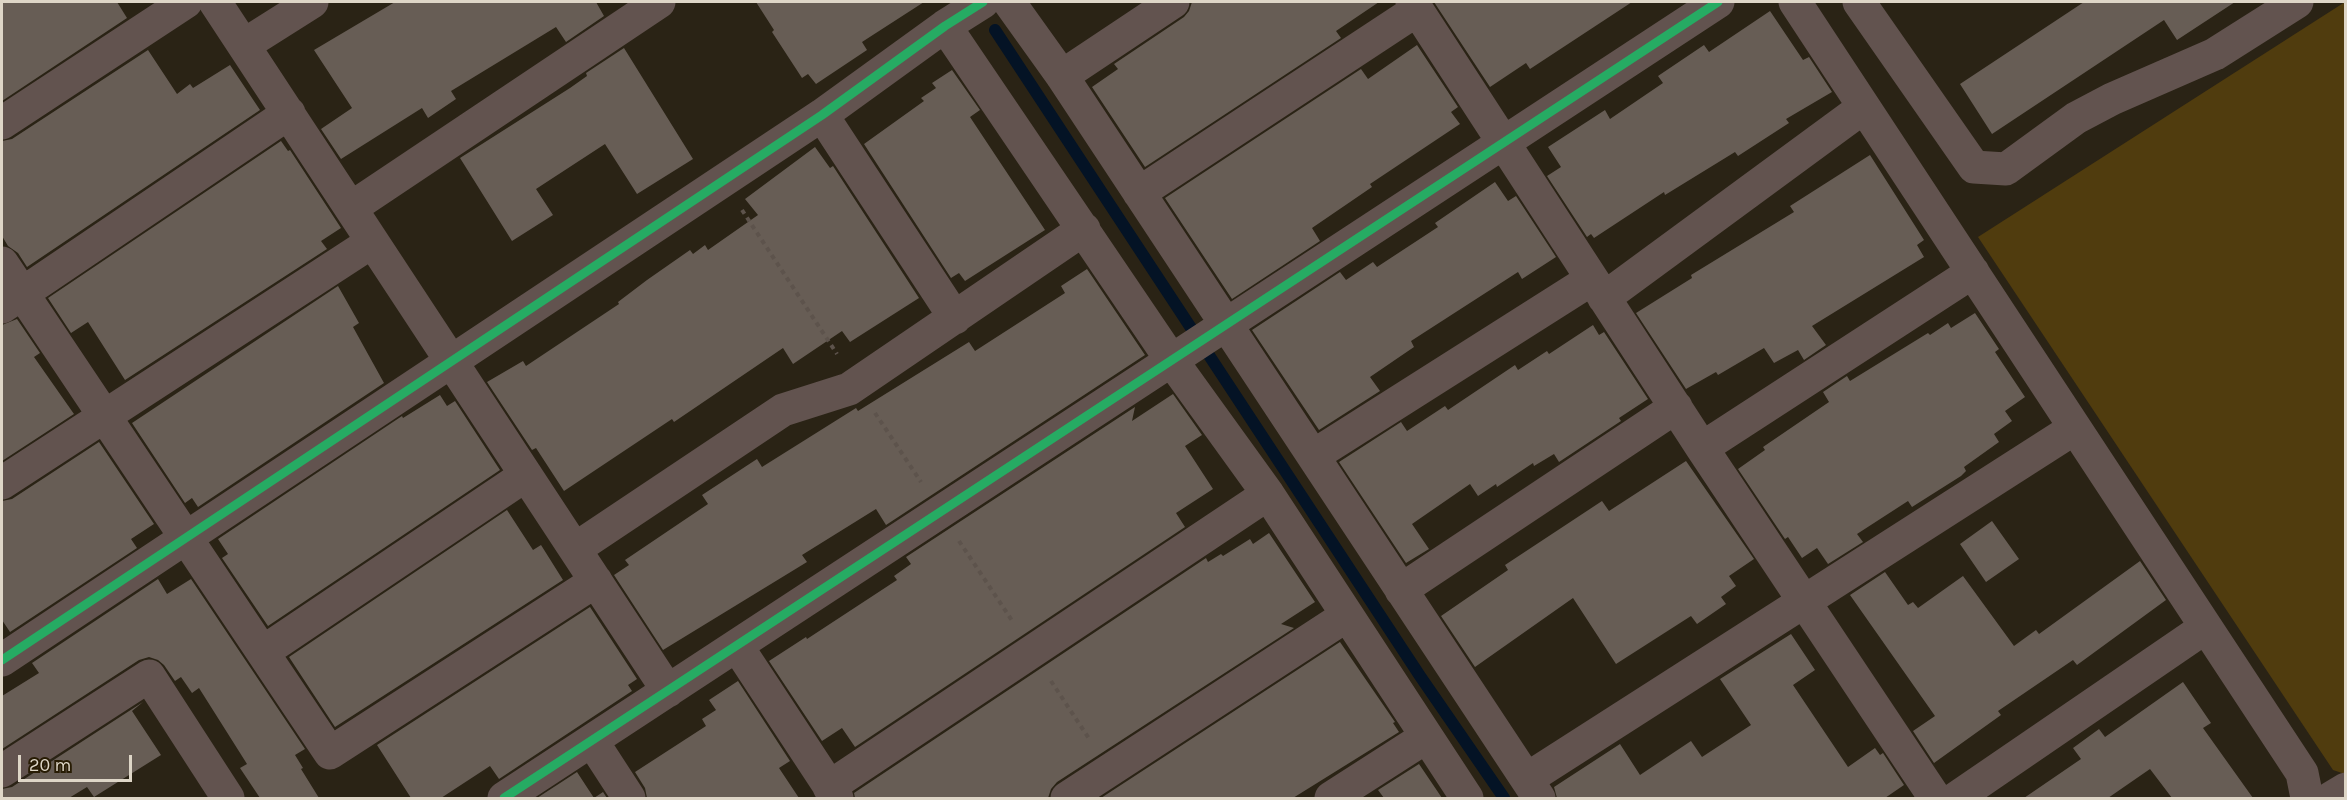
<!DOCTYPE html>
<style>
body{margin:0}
#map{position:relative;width:2347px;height:800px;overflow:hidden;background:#2a2315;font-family:Karla,sans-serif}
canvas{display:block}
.frame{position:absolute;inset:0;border:3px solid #ded6c7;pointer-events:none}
.scale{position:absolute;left:18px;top:755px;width:114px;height:27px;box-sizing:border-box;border:3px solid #ded6c7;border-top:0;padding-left:8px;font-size:18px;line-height:21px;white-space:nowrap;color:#ded6c7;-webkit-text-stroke:4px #281c04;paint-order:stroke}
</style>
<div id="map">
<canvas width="2347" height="800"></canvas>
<div class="frame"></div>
<div class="scale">20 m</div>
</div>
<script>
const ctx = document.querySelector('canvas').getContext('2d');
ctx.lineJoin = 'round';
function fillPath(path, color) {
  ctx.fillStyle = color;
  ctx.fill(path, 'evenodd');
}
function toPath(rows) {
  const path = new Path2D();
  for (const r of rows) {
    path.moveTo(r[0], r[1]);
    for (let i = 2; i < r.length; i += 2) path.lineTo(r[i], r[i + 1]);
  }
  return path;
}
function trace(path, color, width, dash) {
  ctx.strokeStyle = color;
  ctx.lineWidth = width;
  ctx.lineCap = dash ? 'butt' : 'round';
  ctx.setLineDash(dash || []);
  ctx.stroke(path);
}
fillPath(toPath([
 [2345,2,2345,774,2333,770,1978,237]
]), '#503c0e');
trace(toPath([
 [995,30,1420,676,1504,798]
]), '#041325', 12);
fillPath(toPath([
 [2,2,117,2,127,18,2,101],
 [395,2,596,2,604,16,566,42,556,27,451,91,456,99,428,118,422,108,341,159,321,129,352,108,314,50],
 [756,2,924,2,862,42,867,50,816,84,808,74,802,78,772,32,774,30],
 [1192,2,1379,2,1336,31,1341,38,1145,167,1092,87,1118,69,1114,64,1184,17,1189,11],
 [1434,2,1632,2,1530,69,1526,63,1490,87],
 [2084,2,2235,2,2177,40,2164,20,1992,134,1960,84],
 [1770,11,1803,60,1809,57,1832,92,1786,119,1789,123,1738,156,1735,152,1665,195,1664,192,1594,238,1591,234,1587,237,1547,176,1561,167,1548,147,1605,110,1610,119,1663,83,1658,76,1704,45,1709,52],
 [1417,45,1458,107,1451,112,1460,124,1370,184,1372,187,1312,228,1320,241,1232,299,1165,198,1361,69,1368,79],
 [624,48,693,159,637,194,605,144,536,189,553,215,512,241,460,158,570,88,587,76,586,73],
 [148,50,177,94,190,84,193,88,230,65,260,110,27,267,18,253,8,246,2,236,2,141,12,139],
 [952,70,980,110,970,117,1045,230,965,281,959,273,951,278,864,144,924,101,921,98,936,88,932,83],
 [281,141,288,151,290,150,341,228,321,241,327,249,125,380,88,322,71,333,48,298],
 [815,147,830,168,833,166,919,298,850,342,842,331,793,364,783,348,674,422,672,419,564,491,536,448,532,450,487,382,523,361,526,366,619,304,618,302,647,280,690,250,693,254,705,245,708,250,758,215,745,199],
 [1870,155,1924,240,1917,245,1924,257,1812,326,1826,345,1804,360,1798,350,1774,363,1764,348,1718,375,1716,372,1686,389,1636,313,1692,278,1691,275,1794,212,1790,206],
 [1495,182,1508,201,1516,196,1556,257,1522,279,1518,272,1411,341,1414,347,1370,377,1380,391,1319,430,1252,330,1340,272,1346,280,1373,262,1377,267,1438,227,1435,223],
 [1087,269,1145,355,886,525,876,509,802,555,807,562,663,650,614,575,629,565,625,560,708,504,702,495,757,459,762,467,856,408,858,411,969,342,975,351,1065,293,1061,286],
 [338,286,359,323,353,327,384,383,198,507,192,498,185,503,132,423],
 [1975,313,1999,349,1995,352,2025,397,2005,411,2012,421,1994,434,1999,442,1964,467,1966,471,1961,476,1912,507,1908,501,1857,534,1863,542,1828,564,1817,548,1802,558,1788,537,1785,539,1738,469,1765,450,1763,447,1829,402,1823,392,1847,376,1850,381,1928,333,1930,335,1948,323,1951,328],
 [17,319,40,353,34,357,74,414,2,461,2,325],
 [1593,325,1599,335,1604,332,1648,399,1619,418,1621,421,1559,462,1554,454,1534,466,1533,463,1497,487,1496,484,1478,496,1470,484,1412,524,1429,549,1406,563,1339,462,1401,422,1407,431,1445,406,1448,410,1515,365,1518,370,1547,351,1549,354],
 [1173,394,1202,435,1185,446,1213,489,1176,513,1185,527,855,747,842,728,822,741,769,661,806,637,807,639,897,580,894,576,911,564,906,557,1135,407,1132,421],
 [440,395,447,406,455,401,500,470,268,626,222,558,228,554,218,539,402,416,403,418],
 [99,442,154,524,131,539,137,548,10,632,2,620,2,501,12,499],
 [1686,461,1754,559,1729,576,1736,586,1721,597,1726,604,1697,624,1691,616,1616,664,1573,598,1475,667,1441,616,1508,570,1505,565,1602,501,1609,511],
 [507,510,533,550,541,545,563,580,335,727,289,657],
 [1992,521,2019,559,1986,582,1960,544],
 [1269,533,1315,602,1281,624,1294,628,1057,782,1051,789,1048,798,855,798,854,793,1206,558,1208,562,1221,554,1223,556,1250,539,1253,544],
 [2140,561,2166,600,2077,665,2073,660,1998,711,2001,715,1934,763,1913,731,1935,716,1850,595,1885,572,1908,605,1913,602,1918,608,1963,576,2014,646,2036,630,2039,634],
 [158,579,167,594,191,579,305,749,295,755,303,768,301,769,319,798,260,798,240,768,247,764,199,688,192,693,181,677,175,681,164,665,158,660,149,657,139,660,2,749,2,696,39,673,32,663],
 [590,607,637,679,628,685,632,691,499,779,490,766,441,798,411,798,377,745],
 [1791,634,1815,670,1793,685,1848,767,1875,748,1880,755,1883,753,1904,785,1885,798,1557,798,1554,787,1620,744,1640,775,1691,741,1702,757,1751,725,1720,679],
 [1340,642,1395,722,1393,723,1399,732,1293,798,1101,798],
 [738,681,790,761,779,768,799,798,647,798,645,788,635,772,706,726,702,719,716,710,709,700],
 [2183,682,2211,723,2203,728,2253,798,2172,798,2150,769,2108,798,2024,798,2081,759,2073,748,2099,729,2105,737],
 [143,702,132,711,161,755,94,797,87,787,69,798,2,798,2,789,12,787],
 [1419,764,1442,798,1384,798,1378,790],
 [577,772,594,798,603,792,607,798,537,798]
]), '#675d55');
trace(toPath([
 [742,210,837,354],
 [875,413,921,482],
 [959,541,1013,622],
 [1051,681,1090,740]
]), '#5d534c', 4, [4.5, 4.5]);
trace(toPath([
 [215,2,668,691],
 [1009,2,1062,76,1539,798],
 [1412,2,1702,448,1935,798],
 [1795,2,2302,773,2307,798],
 [1859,2,1974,167,2006,169,2076,118,2112,99,2215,54,2297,2],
 [945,26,1172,361,1268,494,1467,798],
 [244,45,312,2],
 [1062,76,1173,2],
 [822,115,955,318],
 [2,123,186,2],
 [1139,193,1417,10],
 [351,208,659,2],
 [2,263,330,753,596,581],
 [1604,298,1864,107],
 [2,307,289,113],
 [1702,448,1973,272],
 [1313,456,1592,279],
 [2,483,372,242],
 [575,549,783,410,849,389,1084,229],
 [1401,590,1676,407],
 [737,646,837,798],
 [263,652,526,475],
 [2,660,822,115,945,26,983,2],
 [592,741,629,798],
 [2,771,149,676,228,798],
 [1527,779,2075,428],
 [829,787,1268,494],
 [504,798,1718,2],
 [1067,798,1346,616],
 [1331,798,1426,737],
 [1956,798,2206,627],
 [2331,798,2346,789]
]), '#62534f', 33);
trace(toPath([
 [2,660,822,115,945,26,983,2],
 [504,798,1718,2]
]), '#26ab63', 9);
</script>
